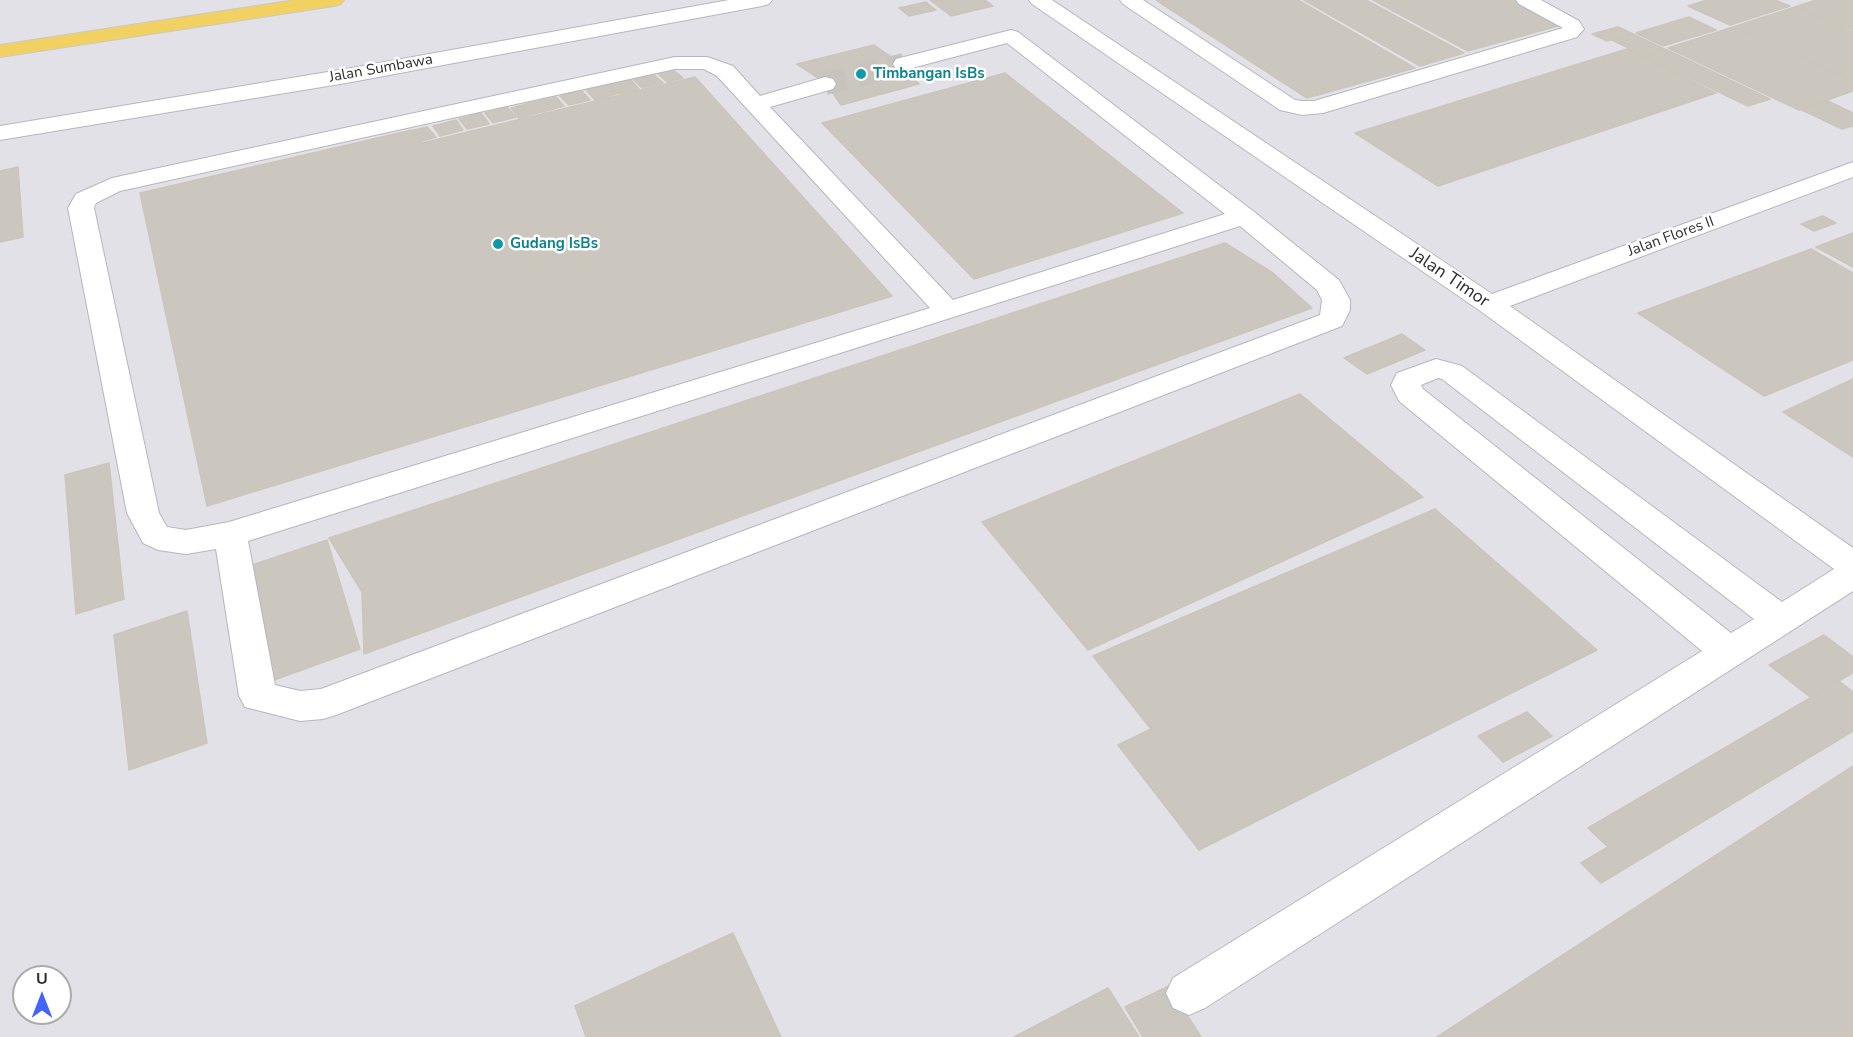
<!DOCTYPE html>
<style>
body{margin:0}
#map{position:relative;width:1853px;height:1037px;overflow:hidden;background:#efe9e1;font-family:"Nunito Sans",sans-serif}
canvas{display:block}
.north{position:absolute;left:12px;top:965px;width:60px;height:60px;box-sizing:border-box;background:#fff;border:2px solid #ababab;border-radius:50%;rotate:0deg;font-size:16px;font-weight:700;line-height:24px;text-align:center;color:#2e2e2e}
.north::after{content:'';display:block;margin:auto;width:21px;height:27px;background:#4264fb;clip-path:polygon(50% 0,100% 100%,50% 72%,0 100%)}
</style>
<div id="map">
<canvas width="1853" height="1037"></canvas>
<div class="north">U</div>
</div>
<script>
const ctx = document.querySelector('canvas').getContext('2d');
ctx.lineJoin = 'round';
function fillPath(path, color) {
  ctx.fillStyle = color;
  ctx.fill(path, 'evenodd');
}
function toPath(rows) {
  const path = new Path2D();
  for (const r of rows) {
    path.moveTo(r[0], r[1]);
    for (let i = 2; i < r.length; i += 2) path.lineTo(r[i], r[i + 1]);
  }
  return path;
}
function trace(path, color, width, dash) {
  ctx.strokeStyle = color;
  ctx.lineWidth = width;
  ctx.lineCap = dash ? 'butt' : 'round';
  ctx.setLineDash(dash || []);
  ctx.stroke(path);
}
function drawText(font, color, halo, rows, align = 'center') {
  ctx.font = font + ' "Nunito Sans",sans-serif';
  ctx.lineWidth = 5;
  ctx.setLineDash([]);
  ctx.textBaseline = 'middle';
  ctx.strokeStyle = halo;
  ctx.fillStyle = color;
  for (const [text, x, y, turn = 0] of rows) {
    ctx.save();
    ctx.translate(x, y);
    ctx.rotate((+turn || 0) * Math.PI / 180);
    ctx.textAlign = isNaN(turn) ? turn : align;
    if (halo) ctx.strokeText(text, 0, 0);
    ctx.fillText(text, 0, 0);
    ctx.restore();
  }
}
fillPath(toPath([
 [0,0,1853,0,1853,1037,0,1037],
 [24,977,60,977,60,1013,24,1013]
]), '#e3e1e8');
const building = toPath([
 [930,0,985,0,993,6,951,16,930,0],
 [1156,0,1298,0,1415,68,1307,98,1156,0],
 [1304,0,1366,0,1464,53,1420,66,1304,0],
 [1373,0,1517,0,1565,24,1468,51,1373,0],
 [1707,0,1775,0,1790,6,1730,25,1688,6,1707,0],
 [1816,0,1853,0,1853,30,1795,7,1816,0],
 [926,2,936,10,909,16,899,8,926,2],
 [1795,7,1853,32,1853,80,1733,27,1795,7],
 [1689,17,1716,30,1663,46,1636,33,1689,17],
 [1618,27,1633,34,1607,41,1592,34,1618,27],
 [1733,27,1853,81,1853,91,1799,110,1668,48,1733,27],
 [1633,34,1664,49,1643,55,1612,40,1633,34],
 [874,45,900,63,919,84,841,105,826,83,797,64,874,45],
 [1627,49,1716,93,1438,186,1355,133,1627,49],
 [1665,49,1770,99,1748,106,1644,56,1665,49],
 [672,69,683,78,667,82,657,73,672,69],
 [1005,73,1183,213,974,279,822,123,1005,73],
 [653,74,663,83,642,88,633,79,653,74],
 [695,77,892,296,207,506,140,193,412,130,422,143,695,77],
 [630,79,639,89,618,94,609,85,630,79],
 [607,84,616,94,595,100,586,90,607,84],
 [581,90,590,100,569,105,560,96,581,90],
 [556,97,564,106,543,112,534,102,556,97],
 [1828,101,1853,113,1853,126,1842,129,1802,110,1828,101],
 [533,102,541,112,519,118,511,108,533,102],
 [507,107,516,117,493,123,485,113,507,107],
 [481,113,489,124,467,129,459,119,481,113],
 [456,120,463,130,440,136,433,126,456,120],
 [427,127,436,137,422,141,414,130,427,127],
 [18,167,23,237,0,242,0,171,18,167],
 [1823,216,1836,223,1814,231,1801,224,1823,216],
 [1853,233,1853,267,1816,247,1853,233],
 [1225,243,1273,273,1312,308,364,654,362,592,329,538,1225,243],
 [1811,249,1853,273,1853,360,1764,396,1638,313,1811,249],
 [1402,334,1425,350,1367,374,1344,358,1402,334],
 [1853,379,1853,457,1783,412,1853,379],
 [1300,394,1423,497,1088,650,982,522,1300,394],
 [109,463,124,599,76,614,65,475,109,463],
 [1435,509,1597,650,1199,850,1118,745,1151,729,1093,656,1435,509],
 [327,540,360,649,274,680,246,567,327,540],
 [187,611,207,743,129,770,114,635,187,611],
 [1824,635,1853,657,1853,673,1810,697,1769,665,1824,635],
 [1839,681,1853,692,1853,731,1601,883,1581,863,1608,847,1588,828,1839,681],
 [1527,712,1552,736,1503,762,1478,736,1527,712],
 [1853,766,1853,1037,1437,1037,1853,766],
 [733,933,781,1037,586,1037,575,1006,733,933],
 [1169,986,1201,1037,1143,1037,1125,1007,1169,986],
 [1108,988,1139,1037,1014,1037,1108,988]
]);
fillPath(building, '#cbc7bf');
trace(building, '#cbc5ba', 1.5);
trace(toPath([
 [825,84,904,64]
]), '#c8c4bd', 22, [22, 11]);
const minor = toPath([
 [729,0,772,0,769,4,762,6,346,83,0,140,0,126,346,69,729,0],
 [1029,0,1052,0,1492,294,1853,162,1853,177,1510,306,1853,548,1853,591,1205,1008,1189,1015,1173,1008,1166,993,1173,978,1702,651,1399,401,1391,385,1397,373,1436,359,1462,366,1782,602,1834,569,1479,310,1032,4,1029,0],
 [1438,378,1442,379,1754,619,1731,633,1423,389,1421,385,1438,378],
 [1120,0,1143,0,1295,100,1302,101,1314,101,1563,28,1519,4,1516,0,1541,0,1579,21,1584,29,1577,37,1323,113,1302,115,1280,110,1123,4,1120,0],
 [1011,30,1018,32,1253,211,1339,280,1350,300,1350,310,1342,326,336,715,323,719,300,721,245,707,239,696,216,549,186,554,158,550,143,543,127,513,68,208,76,194,112,178,675,57,707,57,733,66,760,96,825,77,833,79,836,84,833,89,770,107,953,300,1225,214,1007,43,904,70,896,69,893,64,896,59,1011,30],
 [675,69,704,69,717,76,930,308,229,522,186,530,167,527,159,513,94,208,96,203,120,191,675,69],
 [1240,226,1317,290,1322,300,1320,315,321,689,300,691,275,685,248,541,1240,226]
]);
const major = toPath([
 [295,0,344,0,341,4,334,6,0,57,0,45,295,0]
]);
trace(minor, '#b4b7c1', 2);
trace(major, '#c9c9c9', 2);
fillPath(minor, '#fff');
fillPath(major, '#f2d163');
for (const [x, y, r, color] of [
 [861,74,6,"#0f9aa8"],
 [498,244,6,"#0f9aa8"]
]) {
  const dot = new Path2D();
  dot.arc(x, y, r, 0, 2 * Math.PI);
  ctx.fillStyle = color;
  ctx.fill(dot);
  trace(dot, '#fff', 2);
}
drawText('15px', '#2e2e2e', '#fff', [
 ["Jalan Sumbawa",381,69,-10],
 ["Jalan Flores II",1671,237,-20]
]);
drawText('bold 15px', '#0d838f', '#fff', [
 ["Timbangan IsBs",873,74],
 ["Gudang IsBs",510,244]
], 'left');
drawText('18px', '#2e2e2e', '#fff', [
 ["Jalan Timor",1449,278,34]
]);
</script>
